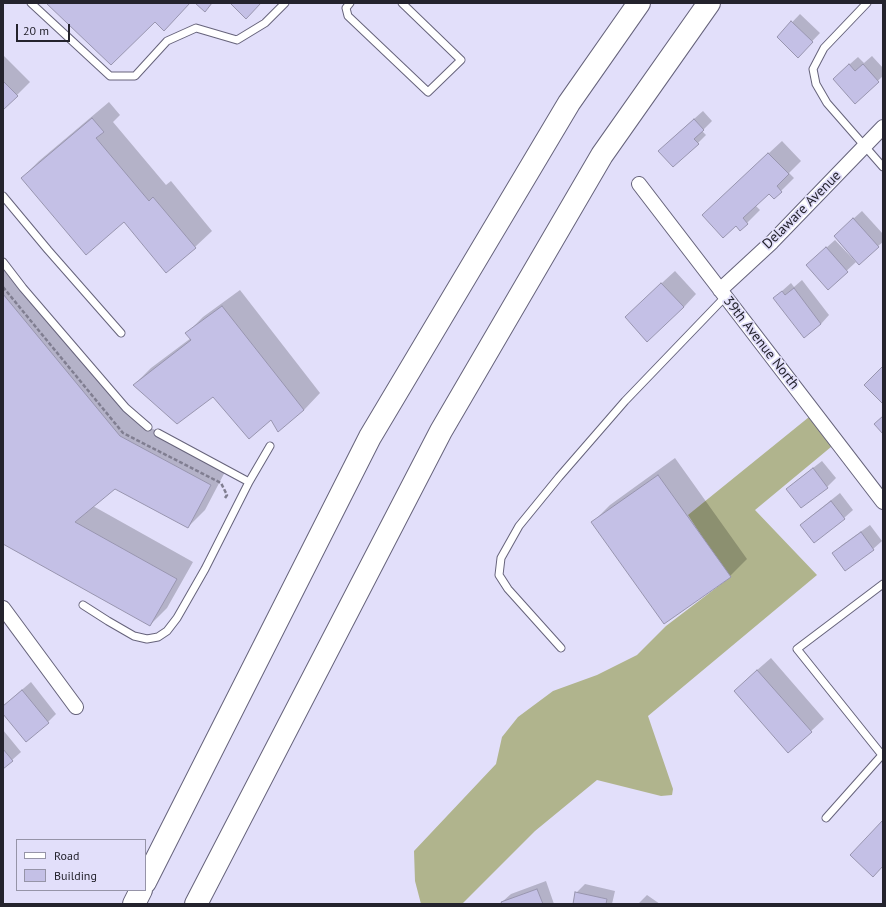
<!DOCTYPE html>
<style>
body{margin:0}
#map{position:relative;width:886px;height:907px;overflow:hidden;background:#e2dffa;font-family:"PT Sans",sans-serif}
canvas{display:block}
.frame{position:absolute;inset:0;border:4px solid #24232d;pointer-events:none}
.legend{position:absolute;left:16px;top:839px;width:130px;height:52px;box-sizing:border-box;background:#e2dffa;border:1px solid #9694a8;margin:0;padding:5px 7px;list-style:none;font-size:12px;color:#24232d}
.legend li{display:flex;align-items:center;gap:8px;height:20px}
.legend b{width:20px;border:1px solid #9694a8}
.scale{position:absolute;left:16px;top:24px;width:54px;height:18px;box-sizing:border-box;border:2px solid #24232d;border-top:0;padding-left:5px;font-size:12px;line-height:14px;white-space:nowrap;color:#24232d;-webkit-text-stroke:3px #e2dffa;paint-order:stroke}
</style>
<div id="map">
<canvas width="886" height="907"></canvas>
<div class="frame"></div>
<ul class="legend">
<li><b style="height:5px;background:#fff"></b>Road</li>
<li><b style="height:11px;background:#c4c0e6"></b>Building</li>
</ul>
<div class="scale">20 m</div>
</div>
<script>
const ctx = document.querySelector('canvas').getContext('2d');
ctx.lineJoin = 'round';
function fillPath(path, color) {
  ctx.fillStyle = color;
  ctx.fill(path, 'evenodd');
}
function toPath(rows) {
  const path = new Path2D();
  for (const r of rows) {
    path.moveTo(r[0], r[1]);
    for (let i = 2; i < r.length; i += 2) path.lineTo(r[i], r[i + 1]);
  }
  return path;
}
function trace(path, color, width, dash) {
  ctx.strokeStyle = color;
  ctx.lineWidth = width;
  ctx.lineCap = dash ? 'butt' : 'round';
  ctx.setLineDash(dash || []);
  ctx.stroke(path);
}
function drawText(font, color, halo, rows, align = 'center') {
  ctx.font = font + ' "PT Sans",sans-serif';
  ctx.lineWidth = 3.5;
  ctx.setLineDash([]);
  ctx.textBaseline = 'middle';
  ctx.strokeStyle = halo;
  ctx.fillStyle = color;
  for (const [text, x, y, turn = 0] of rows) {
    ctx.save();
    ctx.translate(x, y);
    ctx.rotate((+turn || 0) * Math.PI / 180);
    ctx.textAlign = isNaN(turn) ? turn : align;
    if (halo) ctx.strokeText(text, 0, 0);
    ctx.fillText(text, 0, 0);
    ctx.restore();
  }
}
fillPath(toPath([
 [814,413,837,442,755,510,817,575,648,716,673,789,672,795,661,796,597,780,535,831,462,904,421,904,415,881,414,851,496,764,502,737,518,717,553,691,597,675,637,655,666,626,729,578,688,515]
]), '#b0b48d');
fillPath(toPath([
 [800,14,820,33,798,56,778,37],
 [3,55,30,82,3,109],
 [872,56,883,68,883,76,855,102,842,71,858,57,864,63],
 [109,102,120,115,113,122,166,185,171,181,212,231,195,247,125,221,22,178,39,161],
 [703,111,712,121,702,131,706,135,698,143,668,142],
 [782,141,801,161,789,173,794,178,774,198,769,192,755,205,760,210,740,230,716,202],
 [862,211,883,234,883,242,878,246,843,228],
 [835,240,856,262,828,288,816,257],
 [3,257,136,420,227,468,205,510,188,527,114,487,93,506,193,562,167,608,150,625,3,542],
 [675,271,696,294,684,307,639,304],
 [802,280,829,315,821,324,804,336,774,298,791,283,794,287],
 [240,290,320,393,304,410,272,419,213,395,134,385,151,368,191,338,187,333,203,317],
 [675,458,747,559,730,576,593,522,610,505],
 [822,461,836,478,827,487,787,489,796,481],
 [840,493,853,510,844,518,801,525,810,517],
 [870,525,882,541,873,549,834,553,842,545],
 [771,658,824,719,811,731,735,691,748,678],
 [31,682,56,714,48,722,3,712,3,706],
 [3,730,21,752,3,768],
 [546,881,554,904,503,904,502,902,511,894],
 [585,884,615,891,612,904,574,904,576,893],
 [647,895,660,904,638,904]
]), '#0003');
const building = toPath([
 [46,3,190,3,164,31,155,22,111,65,46,3],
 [195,3,212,3,205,12,195,3],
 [230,3,261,3,246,19,230,3],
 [791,21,813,42,798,58,777,37,791,21],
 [849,64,855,71,863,64,879,82,855,104,833,79,849,64],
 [3,81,18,96,3,110,3,81],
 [92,118,104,132,96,138,149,201,153,197,196,248,166,273,124,222,86,255,21,178,92,118],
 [694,119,704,130,694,139,699,144,673,167,658,151,694,119],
 [768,153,789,174,777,186,782,192,774,199,769,194,743,218,748,224,740,231,736,226,723,238,702,215,768,153],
 [853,218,879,247,859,265,834,236,853,218],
 [826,247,848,272,828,290,806,265,826,247],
 [661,283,684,307,647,342,625,317,661,283],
 [794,288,821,324,804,338,773,298,782,291,785,295,794,288],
 [3,294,120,436,211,485,188,528,115,489,75,522,177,579,150,626,3,544,3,294],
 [222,306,304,410,278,432,271,420,249,439,213,397,177,424,133,385,191,340,185,333,222,306],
 [883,366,883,404,864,385,883,366],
 [883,416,883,434,874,424,883,416],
 [813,468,828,488,801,508,786,489,813,468],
 [658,475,731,577,664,624,591,522,658,475],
 [831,501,845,519,814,543,800,525,831,501],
 [861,532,874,550,845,571,832,553,861,532],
 [757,670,812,732,788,753,734,691,757,670],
 [22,690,49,723,26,742,3,714,3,706,22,690],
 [3,749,13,761,3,769,3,749],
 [883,820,883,866,873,877,850,855,883,820],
 [537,889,543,904,502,904,501,902,537,889],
 [575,892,607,899,606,904,573,904,575,892]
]);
fillPath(building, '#c4c0e6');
trace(building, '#9895af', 1);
const service = toPath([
 [31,3,110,76,135,76,167,41,196,28,237,40,265,23,285,3],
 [350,3,346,8,348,16,428,92,461,60,402,3],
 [867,3,824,48,813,69,816,84,827,103,883,167],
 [3,196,48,250,121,333],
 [3,262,23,288,126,408,148,427],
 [158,433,249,482,270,446],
 [883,584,797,649,882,755,883,754],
 [83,605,108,621,134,636,147,639,158,637,167,631,177,618,205,569,249,482],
 [561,648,508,589,499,575,501,558,519,526,559,477,625,401,725,297],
 [826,818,882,755]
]);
const minor = toPath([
 [639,184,883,502],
 [720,290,772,242,883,127],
 [3,608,76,707]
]);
const motorway = toPath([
 [145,882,370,437,569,103,639,3],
 [134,904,141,890],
 [196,904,441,431,602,155,709,3]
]);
trace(service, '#66637b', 9);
trace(minor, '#66637b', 16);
trace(motorway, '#66637b', 24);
trace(toPath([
 [3,287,123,433,221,483,227,495,225,498]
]), '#807e91', 2.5, [4, 2]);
trace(service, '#fff', 7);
trace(minor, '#fff', 14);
trace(motorway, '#fff', 22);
drawText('14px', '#24232d', '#e2dffa', [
 ["Delaware Avenue",802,210,-45],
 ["39th Avenue North",761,343,52]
]);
</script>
